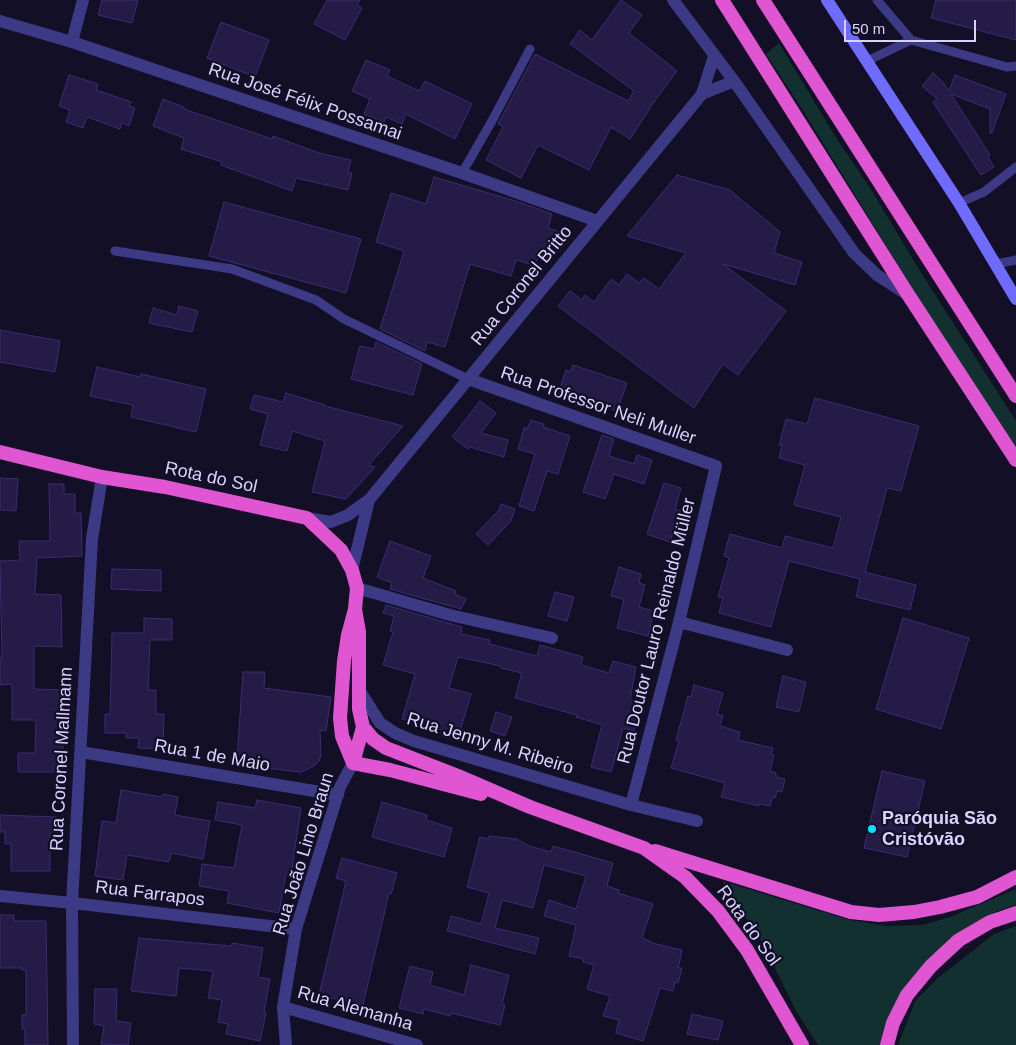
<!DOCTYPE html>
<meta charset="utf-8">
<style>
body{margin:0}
#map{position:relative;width:1016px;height:1045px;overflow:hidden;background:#130f26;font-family:Arial,sans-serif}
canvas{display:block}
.scale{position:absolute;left:844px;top:20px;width:132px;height:22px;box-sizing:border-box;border:2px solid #d9d4ff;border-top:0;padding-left:6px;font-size:15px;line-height:18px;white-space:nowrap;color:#d9d4ff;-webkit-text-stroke:4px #130f26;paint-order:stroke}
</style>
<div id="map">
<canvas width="1016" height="1045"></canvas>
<div class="scale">50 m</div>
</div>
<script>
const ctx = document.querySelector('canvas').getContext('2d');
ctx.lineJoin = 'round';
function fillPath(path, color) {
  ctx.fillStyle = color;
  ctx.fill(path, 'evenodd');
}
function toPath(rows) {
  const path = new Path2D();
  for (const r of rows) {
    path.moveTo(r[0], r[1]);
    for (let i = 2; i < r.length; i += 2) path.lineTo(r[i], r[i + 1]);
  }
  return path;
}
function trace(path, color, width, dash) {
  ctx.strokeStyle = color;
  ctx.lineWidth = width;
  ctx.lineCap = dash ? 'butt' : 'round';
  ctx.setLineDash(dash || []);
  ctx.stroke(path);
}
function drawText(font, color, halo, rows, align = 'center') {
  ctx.font = font + ' Arial,sans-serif';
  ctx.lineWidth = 4.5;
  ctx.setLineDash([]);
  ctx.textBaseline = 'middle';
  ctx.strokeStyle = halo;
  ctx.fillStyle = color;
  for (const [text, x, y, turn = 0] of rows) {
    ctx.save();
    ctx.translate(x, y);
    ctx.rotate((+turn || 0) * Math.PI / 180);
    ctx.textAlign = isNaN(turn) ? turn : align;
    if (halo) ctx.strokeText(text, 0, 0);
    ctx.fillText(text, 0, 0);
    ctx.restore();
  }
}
fillPath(toPath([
 [779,43,835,136,872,191,920,271,1016,421,1016,450,935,325,802,109,766,54],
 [722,881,850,920,886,926,922,925,950,917,1016,889,1016,905,997,911,955,937,891,1015,880,1045,818,1045,796,1011,762,942],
 [1016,926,1016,1045,898,1045,915,1001,938,978,994,934]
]), '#12302f');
const building = toPath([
 [102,0,138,0,132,23,98,15,102,0],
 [327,0,360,0,357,6,362,8,345,40,314,24,327,0],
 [621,0,642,15,629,33,677,71,654,102,630,139,611,127,589,170,538,145,521,178,486,160,503,127,498,124,535,54,628,101,634,91,570,44,580,30,592,40,621,0],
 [936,0,1016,0,1016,40,931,18,936,0],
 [221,22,269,40,255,77,207,58,221,22],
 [366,60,390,70,387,76,419,91,425,81,472,104,455,139,406,114,402,124,386,117,384,122,364,114,370,99,352,91,366,60],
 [933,73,942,81,949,91,955,75,1006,94,992,133,990,133,990,109,951,94,990,155,988,157,994,167,981,175,933,102,937,99,922,86,933,73],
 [69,75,98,84,96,90,131,102,129,106,135,108,129,126,122,123,120,129,87,117,83,128,66,122,70,110,59,106,69,75],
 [163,99,184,107,184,109,272,139,273,136,319,153,351,160,348,172,352,173,348,190,296,178,292,191,221,165,222,162,181,149,184,138,153,126,163,99],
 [677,175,730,190,780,232,774,253,802,262,795,285,723,264,786,311,738,375,723,364,694,408,558,306,570,291,582,300,585,295,594,302,611,279,619,285,627,274,639,283,644,278,659,289,686,253,627,236,677,175],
 [434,177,519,202,552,214,548,228,559,232,533,265,516,260,511,276,470,264,445,347,427,342,425,351,380,329,404,251,376,242,391,193,426,204,434,177],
 [224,202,361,239,346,293,209,256,224,202],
 [179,306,198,311,192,332,149,323,153,308,177,315,179,306],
 [0,330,60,341,55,372,0,362,0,330],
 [376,342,422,364,413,395,351,379,360,346,374,349,376,342],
 [573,365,627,383,617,411,559,391,566,370,570,372,573,365],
 [97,367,140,377,141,374,206,389,196,432,131,417,133,405,90,396,97,367],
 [286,393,325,405,325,406,403,426,369,465,375,467,346,499,312,492,325,441,292,431,287,451,260,445,268,414,250,409,254,395,283,402,286,393],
 [815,398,919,426,901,491,887,488,865,572,916,585,910,610,856,597,860,579,789,561,771,627,719,613,723,598,718,597,729,558,724,556,730,534,782,548,785,536,833,548,841,517,794,505,805,465,779,458,782,445,779,445,786,419,807,424,815,398],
 [480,401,496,413,481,433,508,440,504,457,470,447,468,449,452,437,480,401],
 [531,420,544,424,543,427,570,436,558,474,547,471,534,511,519,506,535,454,518,449,524,428,527,429,531,420],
 [602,435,614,439,609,456,634,464,637,455,652,460,644,484,614,474,605,499,583,492,602,435],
 [0,478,18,479,16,511,0,510,0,478],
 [664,483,681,488,675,509,680,511,670,542,647,534,664,483],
 [49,484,64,484,64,494,75,494,75,513,81,513,82,556,37,558,35,594,61,595,62,647,34,646,34,689,67,690,66,721,64,721,62,772,18,772,18,753,35,753,36,720,12,720,12,684,0,685,0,657,2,657,0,561,20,560,19,541,50,541,49,484],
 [501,504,515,509,511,521,488,545,476,534,499,510,501,504],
 [390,541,431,556,423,578,456,591,455,594,466,599,461,609,390,589,392,583,377,577,390,541],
 [619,567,641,574,639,583,645,585,639,607,654,611,648,636,617,628,624,599,611,596,619,567],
 [112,569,161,570,161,591,111,589,112,569],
 [555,592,574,597,567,621,548,616,555,592],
 [386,605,455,625,462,627,461,634,490,640,489,644,537,656,540,645,583,657,581,665,609,673,613,661,636,667,630,699,638,702,635,713,638,714,634,731,623,728,611,772,591,767,602,725,576,717,577,715,515,698,522,673,501,668,501,666,458,657,449,688,471,694,459,735,402,719,415,674,383,665,393,632,390,631,394,616,383,613,386,605],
 [144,618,172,619,172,640,150,640,148,690,156,690,156,714,164,714,163,749,138,748,139,738,126,738,126,733,105,733,105,714,110,714,112,633,144,633,144,618],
 [903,618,969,638,941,729,876,709,903,618],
 [243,672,265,672,264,688,331,697,326,731,320,730,321,755,319,761,314,766,301,772,265,768,266,760,237,759,243,672],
 [783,676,806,682,799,712,776,707,783,676],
 [694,685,723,693,717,714,723,716,720,726,740,732,738,740,773,748,771,754,774,755,770,771,776,773,776,777,785,779,782,792,777,791,775,798,772,798,770,806,759,804,759,806,721,797,725,783,671,768,679,741,676,740,684,711,688,696,691,697,694,685],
 [496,712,512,717,505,736,490,731,496,712],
 [882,771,925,781,907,857,864,848,882,771],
 [121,790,162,797,163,794,178,797,175,815,210,821,203,859,171,853,169,862,127,855,123,880,95,876,102,821,116,823,121,790],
 [257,800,301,808,291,875,286,874,279,913,227,903,229,891,199,886,202,864,234,868,242,825,215,820,218,802,255,808,257,800],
 [382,802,427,815,426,820,452,828,444,857,372,837,382,802],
 [0,815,56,817,54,846,50,846,50,871,11,871,11,844,5,844,5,832,0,832,0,815],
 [489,836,517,839,529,846,551,852,553,846,613,863,607,886,619,890,618,893,653,904,642,938,656,944,682,950,678,968,682,968,678,983,675,982,673,991,660,988,643,1041,616,1033,619,1020,603,1016,610,996,587,989,594,965,583,962,584,959,569,956,576,925,544,916,549,900,576,909,586,876,544,865,533,908,502,900,495,928,539,938,535,954,447,931,451,916,481,924,489,893,467,887,480,837,489,839,489,836],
 [342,858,397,873,391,894,389,893,363,1005,319,995,346,881,336,878,342,858],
 [0,915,14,915,14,921,46,921,48,1045,25,1045,25,1029,22,1029,22,1015,26,1015,26,970,22,970,22,968,0,968,0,915],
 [139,938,231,946,232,943,263,948,258,977,270,979,264,1012,266,1013,260,1041,226,1034,228,1024,218,1022,222,1000,208,998,213,971,179,968,176,996,131,991,139,938],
 [471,965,509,975,502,1005,505,1005,500,1025,451,1013,450,1016,424,1009,423,1014,399,1008,410,966,433,972,430,985,464,995,471,965],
 [95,989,117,989,116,1021,131,1023,128,1045,101,1044,104,1026,94,1024,95,989],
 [692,1014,723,1021,718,1040,687,1034,692,1014]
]);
fillPath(building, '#241b47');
trace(building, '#3b2d73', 1);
trace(toPath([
 [877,0,911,40],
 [867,61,911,40,1007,67,1016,66],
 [462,173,493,119,530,49],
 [959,203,984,192,1016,167],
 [115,251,232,269,316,300,344,319,468,379],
 [996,264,1016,260]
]), '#3d3a85', 9);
trace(toPath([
 [0,21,72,42,462,173,597,221],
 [72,42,83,0],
 [468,379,716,466,679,622,631,805],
 [357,588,450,615,552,638],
 [679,622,787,650],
 [358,688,380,723,395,733,414,741,631,805,697,821],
 [81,752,338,795],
 [0,896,72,903,296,929],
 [283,1007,417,1045],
 [73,1045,72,903,92,539,102,477]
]), '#3d3a85', 12);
trace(toPath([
 [673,0,734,81,854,253,877,275,908,295],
 [702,94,734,81],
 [307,518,331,522,348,515,369,500,702,94,714,56],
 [352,570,369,500],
 [286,1045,283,1007,296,929,340,787,353,763]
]), '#3d3a85', 12);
trace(toPath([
 [827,0,959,203,1016,299]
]), '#6f6bff', 12);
trace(toPath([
 [722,0,909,296,1016,460],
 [763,0,1016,396],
 [0,452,102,477,165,487,307,518,341,550,352,570,357,588,355,609,348,635,344,661,340,718,342,736,353,763],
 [355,609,359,632,359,709,363,727,373,739,386,748,458,776,530,807,644,848,685,877,718,911,747,950,802,1045],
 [353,763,390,770,481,794],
 [353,763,363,727],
 [655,851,851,912,879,915,914,912,940,907,977,897,1016,877],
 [887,1045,893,1023,907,995,931,966,959,940,990,922,1016,913]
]), '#e055d1', 14);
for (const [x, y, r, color] of [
 [872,829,5,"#00e5ff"]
]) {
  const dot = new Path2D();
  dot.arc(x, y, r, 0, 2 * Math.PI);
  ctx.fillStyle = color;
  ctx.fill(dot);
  trace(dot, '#130f26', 2);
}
drawText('18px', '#d9d4ff', '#130f26', [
 ["Rua José Félix Possamai",305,102,19],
 ["Rua Coronel Britto",522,286,-51],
 ["Rua Professor Neli Muller",598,406,19],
 ["Rota do Sol",211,478,12],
 ["Rua Doutor Lauro Reinaldo Müller",657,631,-76],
 ["Rua Jenny M. Ribeiro",490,744,17],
 ["Rua 1 de Maio",212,756,10],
 ["Rua Coronel Mallmann",62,759,-87],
 ["Rua João Lino Braun",304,854,-73],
 ["Rua Farrapos",150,894,7],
 ["Rota do Sol",748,926,54],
 ["Rua Alemanha",355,1009,16]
]);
drawText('bold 18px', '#d9d4ff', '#130f26', [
 ["Paróquia São",882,819],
 ["Cristóvão",882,840]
], 'left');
</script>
